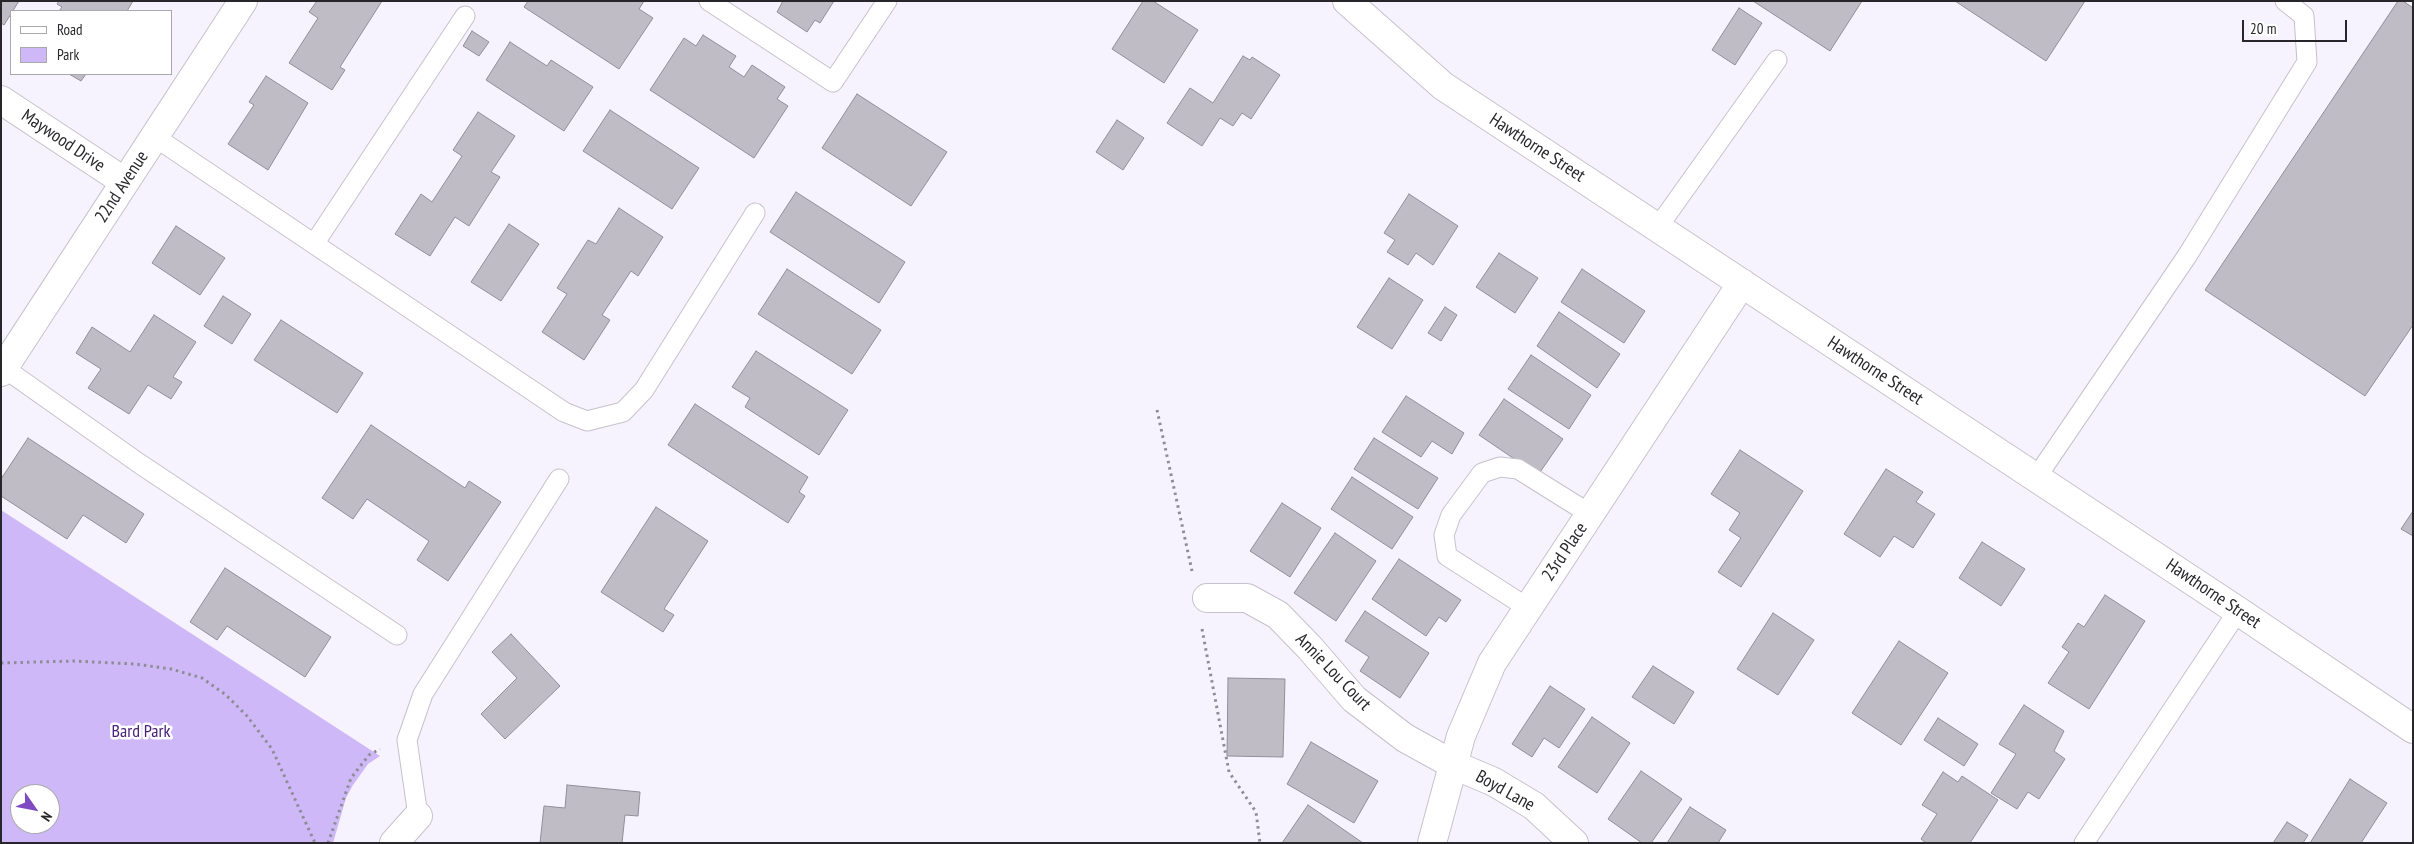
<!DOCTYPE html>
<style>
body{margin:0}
#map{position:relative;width:2414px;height:844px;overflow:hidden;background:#f6f3fe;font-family:"PT Sans Narrow",sans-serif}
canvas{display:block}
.frame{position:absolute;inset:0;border:2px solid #27262a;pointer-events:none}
.legend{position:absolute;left:10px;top:10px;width:162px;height:65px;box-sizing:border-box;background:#fff;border:1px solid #a9a8aa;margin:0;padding:6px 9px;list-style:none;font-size:15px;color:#27262a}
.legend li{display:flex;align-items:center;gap:10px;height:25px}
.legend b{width:25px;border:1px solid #a9a8aa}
.north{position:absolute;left:10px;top:784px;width:50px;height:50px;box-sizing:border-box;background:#fff;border:1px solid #a9a8aa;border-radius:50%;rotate:123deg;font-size:14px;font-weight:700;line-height:20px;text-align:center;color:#27262a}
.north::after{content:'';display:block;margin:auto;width:18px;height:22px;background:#7e4ac2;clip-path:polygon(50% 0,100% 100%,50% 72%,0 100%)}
.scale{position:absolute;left:2242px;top:20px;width:105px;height:22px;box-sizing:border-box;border:2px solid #27262a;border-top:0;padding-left:6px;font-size:15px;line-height:18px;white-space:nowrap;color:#27262a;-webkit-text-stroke:4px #fff;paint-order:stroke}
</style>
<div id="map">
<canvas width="2414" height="844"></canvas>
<div class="frame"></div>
<ul class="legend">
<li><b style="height:6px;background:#fff"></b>Road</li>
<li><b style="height:14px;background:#ceb8f8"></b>Park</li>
</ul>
<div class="north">N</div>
<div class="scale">20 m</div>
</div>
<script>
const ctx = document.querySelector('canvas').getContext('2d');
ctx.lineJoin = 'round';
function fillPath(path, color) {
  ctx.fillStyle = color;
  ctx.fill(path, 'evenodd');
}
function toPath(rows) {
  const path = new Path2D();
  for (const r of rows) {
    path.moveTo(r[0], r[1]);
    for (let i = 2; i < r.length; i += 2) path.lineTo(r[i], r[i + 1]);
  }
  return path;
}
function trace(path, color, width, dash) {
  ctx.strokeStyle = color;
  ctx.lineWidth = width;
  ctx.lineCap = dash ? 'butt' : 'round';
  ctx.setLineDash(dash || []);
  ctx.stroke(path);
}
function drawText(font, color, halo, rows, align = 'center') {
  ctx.font = font + ' "PT Sans Narrow",sans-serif';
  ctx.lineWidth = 5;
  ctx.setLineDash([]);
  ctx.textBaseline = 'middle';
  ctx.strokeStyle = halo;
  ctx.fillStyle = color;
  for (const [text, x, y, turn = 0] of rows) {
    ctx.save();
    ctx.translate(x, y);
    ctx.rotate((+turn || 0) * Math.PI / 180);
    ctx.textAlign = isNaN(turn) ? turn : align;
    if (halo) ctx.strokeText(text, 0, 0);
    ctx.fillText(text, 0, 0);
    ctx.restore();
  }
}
fillPath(toPath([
 [1,510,380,756,368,764,353,785,346,798,333,843,1,843],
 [20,794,50,794,50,824,20,824]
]), '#ceb8f8');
const building = toPath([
 [1,1,19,1,4,25,1,23,1,1],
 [59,1,133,1,127,11,59,11,62,7,57,4,59,1],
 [317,1,382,1,340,67,345,70,332,90,289,63,318,18,309,12,317,1],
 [528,1,644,1,639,9,653,18,619,69,524,7,528,1],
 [783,1,834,1,820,23,815,20,807,32,777,12,783,1],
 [1143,1,1153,1,1198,30,1164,83,1112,49,1143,1],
 [1753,1,1862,1,1830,51,1753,1],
 [1955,1,2085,1,2046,61,1955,1],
 [2398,1,2403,1,2413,8,2413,325,2365,396,2205,290,2398,1],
 [1739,8,1762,23,1735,65,1712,50,1739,8],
 [472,31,489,42,479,56,463,46,472,31],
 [703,35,736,56,729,67,744,77,752,65,785,87,777,99,788,106,754,158,650,90,684,38,696,46,703,35],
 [510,42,547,66,551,60,593,87,564,131,486,80,510,42],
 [1243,56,1250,60,1252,57,1280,75,1251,119,1242,113,1233,126,1220,118,1202,146,1167,123,1190,88,1213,103,1243,56],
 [69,74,86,74,81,81,69,74],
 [266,76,308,103,268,170,228,144,254,105,249,102,266,76],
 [857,94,947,152,911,206,822,148,857,94],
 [610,110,699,168,672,209,583,151,610,110],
 [478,112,515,136,491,172,500,177,469,226,455,217,430,256,395,234,421,194,432,202,462,156,453,150,478,112],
 [1117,120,1144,138,1123,170,1096,152,1117,120],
 [796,192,905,262,879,303,770,232,796,192],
 [1409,194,1458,226,1433,265,1416,253,1408,265,1387,252,1395,240,1384,233,1409,194],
 [619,208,663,237,638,276,631,271,602,315,610,320,584,360,542,332,567,294,557,288,588,240,596,244,619,208],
 [509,224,539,244,501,301,471,282,509,224],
 [176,226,225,258,200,295,152,263,176,226],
 [1499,253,1538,278,1515,313,1476,287,1499,253],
 [787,269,881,330,852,374,758,314,787,269],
 [1582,269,1645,311,1624,343,1561,302,1582,269],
 [1389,278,1423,300,1392,349,1357,327,1389,278],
 [223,296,251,314,232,344,204,326,223,296],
 [1445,307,1457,315,1441,341,1428,333,1445,307],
 [1559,312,1620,354,1597,388,1537,346,1559,312],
 [154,315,196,342,173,377,182,382,171,399,148,385,129,414,88,388,101,369,76,353,92,327,130,352,154,315],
 [281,320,363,373,337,413,254,360,281,320],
 [756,351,848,410,819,455,745,407,750,398,732,387,756,351],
 [1531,355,1591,395,1569,429,1508,389,1531,355],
 [1406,396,1464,433,1452,454,1432,441,1421,457,1382,432,1406,396],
 [1504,399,1563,439,1538,475,1479,435,1504,399],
 [695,404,808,477,799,492,805,496,788,523,668,445,695,404],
 [371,425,465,488,469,481,501,502,448,581,417,560,429,541,367,499,353,519,322,498,371,425],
 [28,438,144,514,126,543,83,515,67,539,1,496,1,479,28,438],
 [1374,438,1438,478,1418,509,1354,469,1374,438],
 [1740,450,1803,491,1741,587,1718,572,1741,538,1729,530,1740,513,1711,494,1740,450],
 [1886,469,1923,492,1916,502,1935,514,1913,548,1894,536,1880,557,1844,534,1886,469],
 [1352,477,1413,517,1392,549,1331,509,1352,477],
 [1282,503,1321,528,1290,577,1250,551,1282,503],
 [656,507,708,541,664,609,674,615,663,632,601,592,656,507],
 [2413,511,2413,536,2401,529,2413,511],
 [1335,533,1376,561,1336,621,1294,593,1335,533],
 [1982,542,2025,569,2001,606,1959,578,1982,542],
 [1399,559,1461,600,1446,622,1439,617,1426,636,1372,599,1399,559],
 [225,568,331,637,305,677,227,626,217,640,190,622,225,568],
 [2105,595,2145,621,2089,709,2048,683,2069,652,2062,647,2078,623,2084,627,2105,595],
 [1365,611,1429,653,1400,698,1360,671,1369,657,1345,641,1365,611],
 [1773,613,1814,640,1778,695,1737,669,1773,613],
 [511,634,560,686,505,739,481,714,517,678,492,652,511,634],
 [1899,641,1948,673,1901,745,1852,713,1899,641],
 [1653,666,1694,692,1674,724,1632,697,1653,666],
 [1228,678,1285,679,1283,757,1227,756,1228,678],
 [1550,686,1585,709,1559,748,1544,738,1532,757,1512,744,1550,686],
 [2024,705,2064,731,2054,751,2065,759,2039,799,2028,792,2017,809,1991,793,2016,754,1999,744,2024,705],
 [1592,717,1630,743,1597,793,1558,767,1592,717],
 [1938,718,1978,744,1964,766,1924,740,1938,718],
 [1311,742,1378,781,1354,823,1287,784,1311,742],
 [1641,771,1682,799,1651,843,1642,843,1608,819,1641,771],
 [1943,772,1958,782,1962,776,1998,800,1970,843,1926,843,1921,839,1937,814,1922,805,1943,772],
 [2350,779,2387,803,2361,843,2310,843,2350,779],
 [567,785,640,792,638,816,625,815,622,843,540,843,544,806,565,808,567,785],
 [1308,805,1363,843,1282,843,1308,805],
 [1690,807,1726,830,1718,843,1667,843,1690,807],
 [2287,822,2308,835,2303,843,2273,843,2287,822]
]);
fillPath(building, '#bfbcc6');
trace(building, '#918e98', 1);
const service = toPath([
 [709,1,833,82,887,1],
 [155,137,564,412,587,421,623,412,644,390,755,213],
 [1658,227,1777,60],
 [314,244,465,16],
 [4,368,140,464,397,635],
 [2036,478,2187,256,2307,62,2304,16,2285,1],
 [1528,608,1447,556,1444,535,1451,515,1482,473,1500,467,1518,469,1590,514],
 [418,816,407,740,423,694,559,479],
 [2084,843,2238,611]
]);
const minor = toPath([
 [1347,1,1443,86,2238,611,2413,729],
 [1,100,125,182],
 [1,372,243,1],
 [1207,598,1247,598,1278,615,1310,648,1354,699,1405,738,1454,765,1494,782,1534,806,1574,843],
 [394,843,418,816],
 [1432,843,1461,736,1492,663,1742,283]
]);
trace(service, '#c5c2cc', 21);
trace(minor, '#c5c2cc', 30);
trace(toPath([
 [1157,410,1192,571],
 [1202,629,1229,772,1256,812,1260,843],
 [1,663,73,661,135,664,171,669,202,678,226,695,247,716,272,749,315,843],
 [328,843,351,778,369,755,380,749]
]), '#8e8c94', 3, [2.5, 4]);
trace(service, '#fff', 19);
trace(minor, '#fff', 28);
drawText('18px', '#27262a', '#fff', [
 ["Maywood Drive",63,141,34],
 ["Hawthorne Street",1537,148,33],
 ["22nd Avenue",122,187,-57],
 ["Hawthorne Street",1875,371,33],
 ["23rd Place",1565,552,-56],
 ["Hawthorne Street",2213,594,34],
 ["Annie Lou Court",1333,672,46],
 ["Boyd Lane",1505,791,29]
]);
drawText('18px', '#4b227b', '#fff', [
 ["Bard Park",141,732]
]);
</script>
